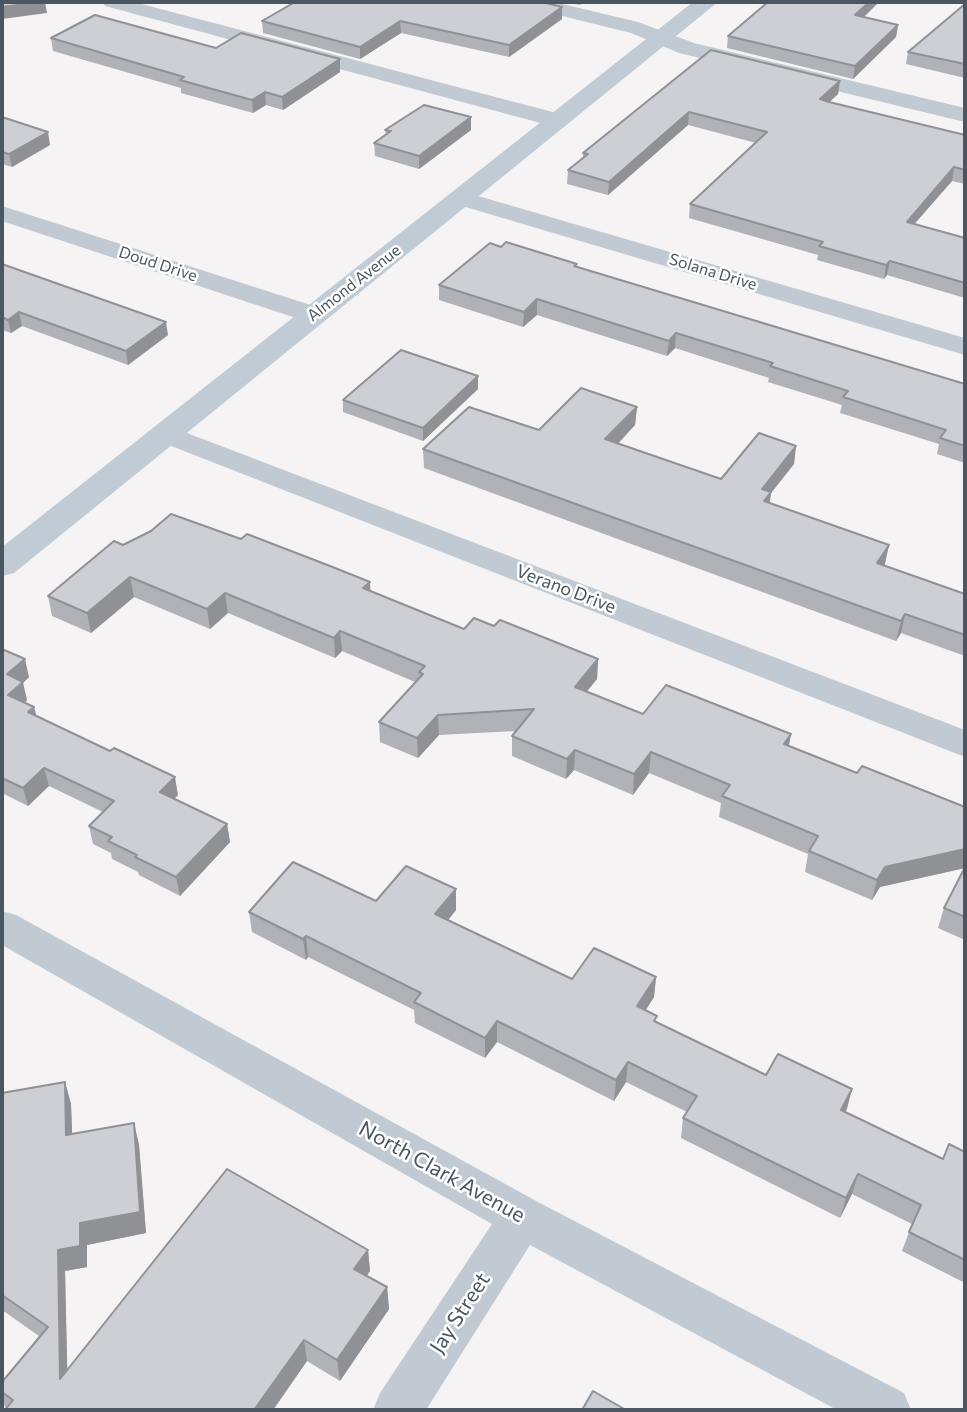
<!DOCTYPE html>
<style>
body{margin:0}
#map{position:relative;width:967px;height:1412px;overflow:hidden;background:#f5f3f3;font-family:Commissioner,sans-serif}
canvas{display:block}
.frame{position:absolute;inset:0;border:4px solid #4a5661;pointer-events:none}
</style>
<div id="map">
<canvas width="967" height="1412"></canvas>
<div class="frame"></div>
</div>
<script>
const ctx = document.querySelector('canvas').getContext('2d');
ctx.lineJoin = 'round';
function toPath(rows) {
  const path = new Path2D();
  for (const r of rows) {
    path.moveTo(r[0], r[1]);
    for (let i = 2; i < r.length; i += 2) path.lineTo(r[i], r[i + 1]);
  }
  return path;
}
function fillPath(path, color) {
  ctx.fillStyle = color;
  ctx.fill(path, 'evenodd');
}
function trace(path, color, width, dash) {
  ctx.strokeStyle = color;
  ctx.lineWidth = width;
  ctx.lineCap = dash ? 'butt' : 'round';
  ctx.setLineDash(dash || []);
  ctx.stroke(path);
}
function drawText(font, color, halo, rows, align = 'center') {
  ctx.font = font + ' Commissioner,sans-serif';
  ctx.lineWidth = 5;
  ctx.setLineDash([]);
  ctx.textBaseline = 'middle';
  ctx.strokeStyle = halo;
  ctx.fillStyle = color;
  for (const [text, x, y, turn = 0] of rows) {
    ctx.save();
    ctx.translate(x, y);
    ctx.rotate((+turn || 0) * Math.PI / 180);
    ctx.textAlign = isNaN(turn) ? turn : align;
    if (halo) ctx.strokeText(text, 0, 0);
    ctx.fillText(text, 0, 0);
    ctx.restore();
  }
}
fillPath(toPath([
 [102,2,134,2,564,115,567,120,564,125,556,127,548,125,105,6,102,2],
 [519,2,554,2,638,22,694,43,965,108,965,122,679,53,631,33,522,6,519,2],
 [461,191,965,338,965,355,452,203,449,198,452,193,461,191],
 [2,206,323,309,327,315,323,321,314,323,305,321,2,221,2,206],
 [166,425,965,730,965,757,156,440,151,434,156,428,166,425],
 [2,911,16,915,538,1202,904,1393,911,1410,837,1410,530,1245,426,1410,373,1410,380,1393,492,1224,2,945,2,911]
]), '#c1cad2');
fillPath(toPath([
 [693,2,718,2,14,573,2,576,2,547,693,2]
]), '#c1cbd6');
fillPath(toPath([
 [564,2,585,2,580,5],
 [768,2,879,2,864,17,898,25,896,37,853,79,727,48,728,36],
 [965,4,965,78,906,64,908,52],
 [562,19,509,57,401,33,360,59,263,33,262,21],
 [51,38,216,48,340,72,283,110,266,105,253,113,181,93,181,88,53,51],
 [711,50,840,81,838,94,829,102,965,135,965,184,952,181,914,224,965,238,965,298,887,275,884,279,817,260,818,255,689,218,690,204,756,143,688,125,608,195,567,184,568,170,583,158,583,153],
 [2,117,50,145,12,167,2,164],
 [471,117,471,130,419,169,375,156,374,143,386,135,385,130],
 [501,247,577,267,965,384,965,463,937,454,939,444,840,413,842,405,768,382,769,378,675,348,667,356,537,315,523,327,439,300,439,285],
 [2,264,168,335,128,365,22,326,11,333,2,330],
 [478,389,423,441,343,412,343,400],
 [637,407,635,425,618,444,721,479,796,446,794,464,771,493,770,503,889,545,884,565,965,594,965,656,901,633,896,641,424,468,423,449,539,430],
 [123,545,370,591,464,629,494,626,598,659,597,679,587,691,643,714,791,734,789,746,857,773,965,807,965,940,938,928,944,908,965,868,880,887,872,900,805,872,808,854,719,817,721,803,649,773,633,795,574,770,566,779,512,756,512,736,516,731,439,735,418,758,380,742,379,722,415,682,342,651,335,658,228,613,210,629,134,597,91,633,52,616,48,596],
 [2,649,29,677,23,683,27,700,25,703,36,716,178,795,174,799,227,824,230,842,180,896,139,875,138,872,112,859,111,853,93,844,89,826,103,812,49,786,28,806,2,793],
 [456,889,456,910,448,920,572,979,656,977,654,997,646,1010,657,1023,766,1075,852,1089,845,1112,943,1159,965,1152,965,1283,902,1251,912,1224,852,1194,840,1218,681,1138,683,1118,687,1112,626,1082,614,1101,497,1042,485,1058,415,1023,414,1010,308,957,306,960,252,932,249,912,376,901],
 [65,1082,71,1104,72,1134,134,1123,139,1145,146,1233,87,1245,87,1267,65,1271,67,1370,368,1250,370,1271,366,1276,387,1287,389,1309,340,1381,307,1361,273,1410,5,1410,6,1409,2,1400,2,1382,39,1336,2,1310,2,1093]
]), '#b0b2b7');
fillPath(toPath([
 [40,2,45,2,47,13,2,19,2,7],
 [869,2,879,2,853,27,855,15],
 [562,7,562,19,509,57,509,45],
 [400,21,401,33,360,59,360,47],
 [898,25,896,37,853,79,855,66],
 [340,59,340,72,283,110,282,97],
 [840,81,838,94,819,112,820,99],
 [265,92,266,105,253,113,252,100],
 [689,112,688,125,608,195,609,182],
 [471,117,471,130,419,169,419,156],
 [48,132,50,145,12,167,9,154],
 [954,167,952,181,904,236,907,222],
 [890,261,887,275,884,279,886,265],
 [537,299,537,315,523,327,524,312],
 [19,312,22,326,11,333,8,320],
 [166,322,168,335,128,365,126,351],
 [676,333,675,348,667,356,669,341],
 [478,376,478,389,423,441,423,428],
 [637,407,635,425,604,458,605,439],
 [796,446,794,464,771,493,768,511,761,520,762,489],
 [889,545,885,564,873,582,877,563],
 [130,577,134,597,91,633,87,613],
 [370,582,371,602,363,588],
 [225,593,228,613,210,629,207,609],
 [905,614,901,633,896,641,901,621],
 [340,631,342,651,335,658,334,638],
 [25,659,29,677,23,683,27,700,13,713,8,695,7,674],
 [598,659,597,679,574,707,575,687],
 [34,707,39,725,28,712],
 [438,715,439,735,418,758,417,738],
 [791,734,787,754,784,744],
 [575,750,574,770,566,779,567,759],
 [651,752,649,773,633,795,634,774],
 [44,768,49,786,28,806,23,788],
 [175,777,178,795,163,810,160,792],
 [227,824,230,842,180,896,176,877],
 [965,849,965,868,880,887,872,900,877,880,885,867],
 [456,889,456,910,436,935,435,914],
 [306,936,308,957,306,960,303,939],
 [656,977,654,997,635,1026,637,1006],
 [497,1021,497,1042,485,1058,485,1038],
 [628,1062,626,1082,614,1101,616,1080],
 [65,1082,71,1104,73,1157,66,1135],
 [852,1089,847,1109,836,1130,841,1110],
 [134,1123,139,1145,146,1233,87,1245,87,1267,65,1271,68,1399,60,1379,58,1250,80,1223],
 [858,1174,852,1194,840,1218,846,1198],
 [368,1250,370,1271,357,1290,354,1269],
 [387,1287,389,1309,340,1381,337,1360],
 [304,1340,307,1361,273,1410,254,1410]
]), '#909195');
const building = toPath([
 [2,2,40,2,2,7,2,2],
 [295,2,542,2,562,7,509,45,400,21,360,47,262,21,295,2],
 [768,2,869,2,855,15,898,25,855,66,728,36,768,2],
 [965,4,965,64,908,52,965,4],
 [95,15,216,48,241,33,340,59,282,97,265,92,252,100,180,80,184,77,51,38,95,15],
 [711,50,840,81,820,99,829,102,965,135,965,170,954,167,907,222,965,238,965,283,890,261,886,265,819,246,823,242,690,204,767,132,689,112,609,182,568,170,588,154,583,153,711,50],
 [424,105,471,117,419,156,374,143,391,131,385,130,424,105],
 [2,117,48,132,9,154,2,152,2,117],
 [506,242,577,264,574,266,965,384,965,446,940,438,946,430,843,397,848,391,770,366,773,363,676,333,669,341,537,299,524,312,439,285,490,243,501,247,506,242],
 [2,264,166,322,126,351,19,312,8,320,2,317,2,264],
 [401,350,478,376,423,428,343,400,401,350],
 [581,388,637,407,605,439,721,479,759,433,796,446,762,489,771,492,764,501,889,545,877,563,965,594,965,635,905,614,901,621,423,449,469,407,539,430,581,388],
 [171,514,241,539,247,534,330,566,370,582,363,588,464,629,474,618,494,626,500,620,598,659,575,687,643,714,666,685,791,734,784,744,857,773,862,766,965,807,965,849,885,867,877,880,809,851,818,836,722,796,730,785,651,752,634,774,575,750,567,759,512,736,534,709,438,715,417,738,379,722,423,674,419,672,425,666,340,631,334,638,225,593,207,609,130,577,87,613,48,596,114,541,123,545,151,531,171,514],
 [2,649,25,659,7,674,23,682,8,695,34,707,28,712,110,751,114,748,175,777,160,792,227,824,176,877,135,857,137,855,108,841,112,837,89,826,114,801,44,768,23,788,2,778,2,649],
 [293,862,376,901,406,866,456,889,435,914,572,979,594,948,656,977,637,1006,657,1016,654,1021,766,1075,778,1054,852,1089,841,1110,943,1159,949,1144,965,1152,965,1260,909,1232,921,1205,858,1174,846,1198,683,1118,697,1096,628,1062,616,1080,497,1021,485,1038,414,1002,421,993,306,936,303,939,249,912,293,862],
 [965,867,965,917,944,908,965,867],
 [65,1082,66,1135,134,1123,140,1212,80,1223,80,1246,58,1250,60,1379,227,1169,368,1250,354,1269,387,1287,337,1360,304,1340,254,1410,5,1410,13,1400,2,1392,2,1382,48,1327,2,1295,2,1093,65,1082],
 [593,1391,626,1410,582,1410,593,1391]
]);
fillPath(building, '#cdcfd5');
trace(building, '#909195', 2);
drawText('16px', '#4a5661', '#fff', [
 ["Doud Drive",158,264,18],
 ["Solana Drive",713,272,17],
 ["Almond Avenue",354,283,-38]
]);
drawText('18px', '#4a5661', '#fff', [
 ["Verano Drive",566,589,21]
]);
drawText('21px', '#4a5661', '#fff', [
 ["North Clark Avenue",442,1172,29],
 ["Jay Street",460,1313,-57]
]);
</script>
